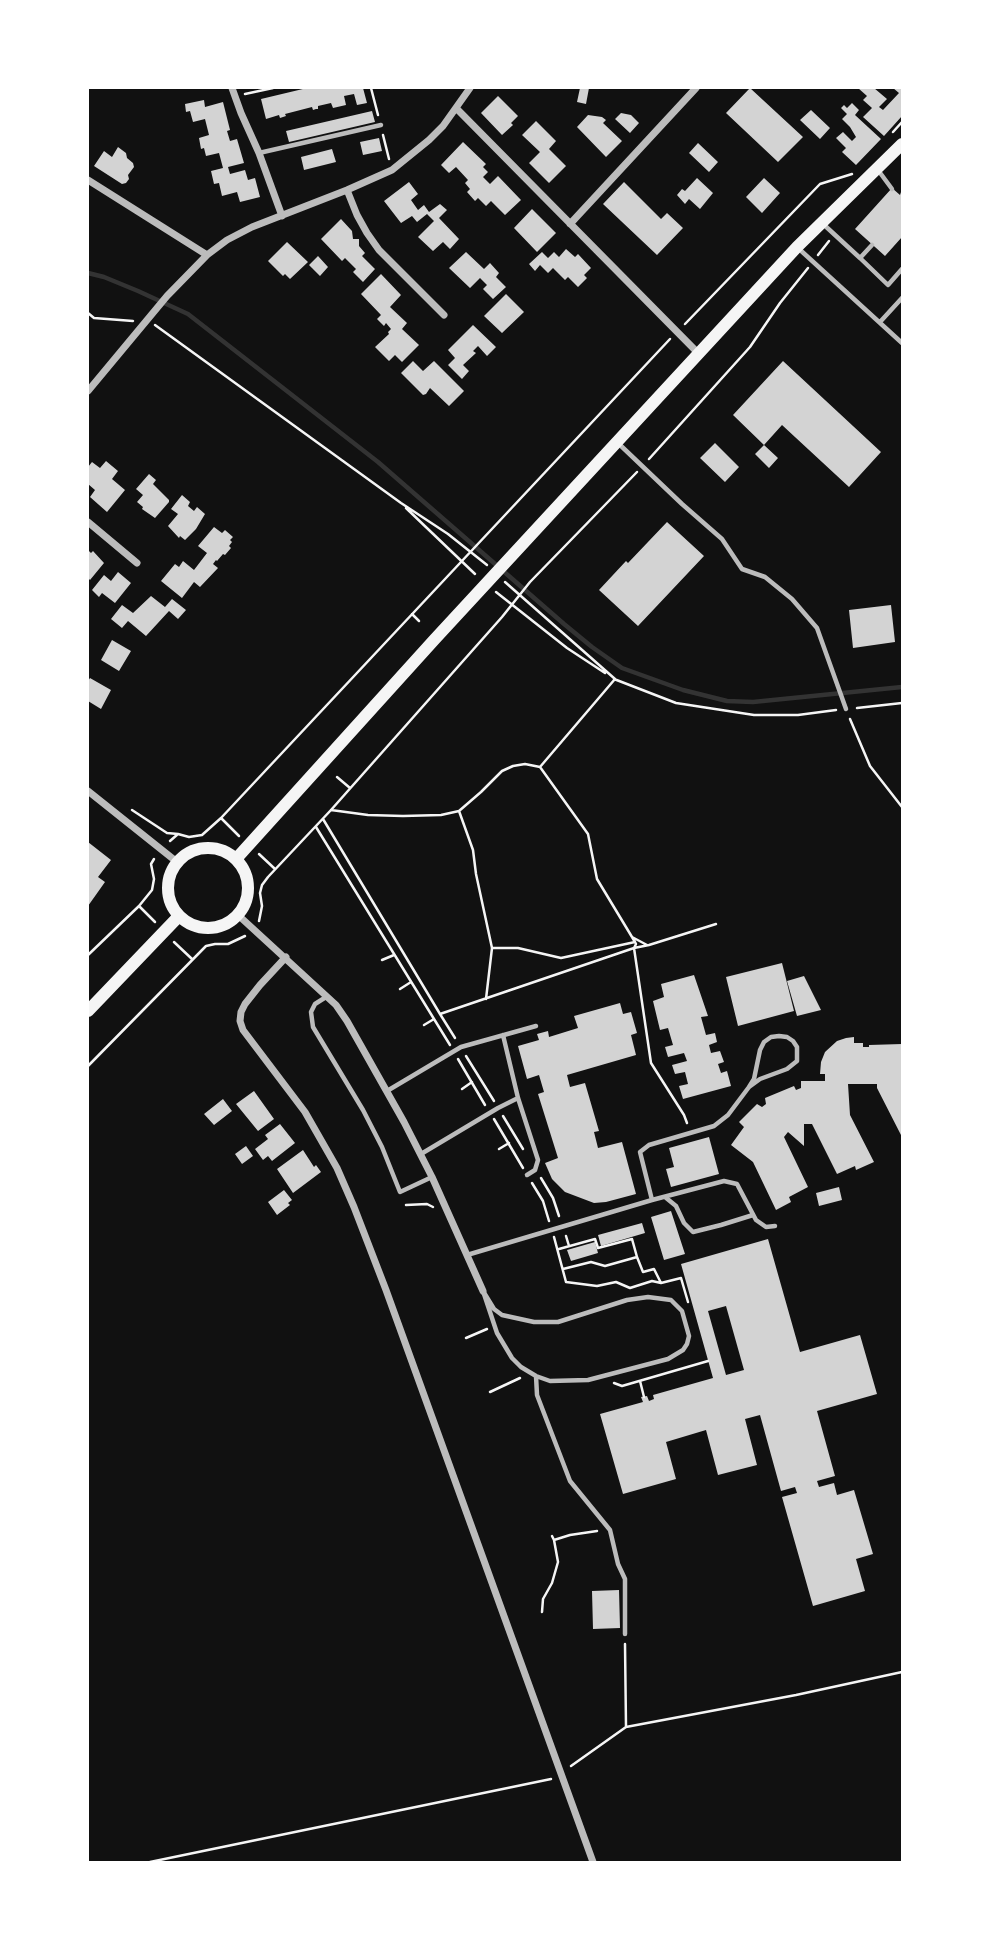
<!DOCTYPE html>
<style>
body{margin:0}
#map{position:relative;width:990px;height:1950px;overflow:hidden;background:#111;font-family:Poppins,sans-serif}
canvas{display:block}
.frame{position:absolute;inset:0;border:89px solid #fff;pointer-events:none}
</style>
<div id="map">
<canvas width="990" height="1950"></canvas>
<div class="frame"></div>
</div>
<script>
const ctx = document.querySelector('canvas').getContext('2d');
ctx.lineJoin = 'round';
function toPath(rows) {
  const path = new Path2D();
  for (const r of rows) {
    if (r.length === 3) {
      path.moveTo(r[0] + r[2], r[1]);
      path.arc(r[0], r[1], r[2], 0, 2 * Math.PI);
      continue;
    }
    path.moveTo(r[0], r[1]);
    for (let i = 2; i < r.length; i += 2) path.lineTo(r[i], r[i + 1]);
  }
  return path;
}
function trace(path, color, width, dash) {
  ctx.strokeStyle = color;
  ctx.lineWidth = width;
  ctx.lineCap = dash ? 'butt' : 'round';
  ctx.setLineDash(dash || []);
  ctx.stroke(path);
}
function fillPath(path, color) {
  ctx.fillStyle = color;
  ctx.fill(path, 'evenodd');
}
trace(toPath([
 [88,273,104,277,138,291,188,314,378,462,564,624,592,647,622,668,683,690,727,701,753,702,902,687]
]), '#333', 4.5);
fillPath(toPath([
 [307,88,363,88,367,103,357,105,354,94,344,96,346,105,333,108,331,103,318,106,318,109,316,109,313,110,312,107,285,114,286,116,280,118,279,115,266,119,261,99],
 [580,88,589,88,586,104,577,102],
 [750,88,803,137,778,162,726,113],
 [858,88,874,88,887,99,879,107,883,110,899,93,893,88,902,88,902,116,884,136,863,117,872,108,863,100,867,96],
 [498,96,518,116,511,123,513,125,502,135,481,113],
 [204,100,205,107,223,102,230,130,227,131,230,141,237,139,244,163,228,167,230,174,245,170,248,180,255,178,260,197,240,202,237,192,222,196,219,183,214,184,211,171,223,168,219,153,206,156,204,148,201,149,199,138,209,135,205,119,193,122,190,111,186,112,185,104],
 [852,103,859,110,855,115,881,139,856,165,842,152,846,148,836,138,843,132,852,141,856,137,850,127,842,119,847,114,841,108,844,105,847,108],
 [811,110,830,128,820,139,800,120],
 [372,111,375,122,289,142,286,131],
 [621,113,631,115,639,123,630,133,615,119],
 [588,115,602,117,606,120,603,123,622,141,606,157,577,127],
 [536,121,556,141,549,149,566,166,549,183,529,163,540,152,522,135],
 [379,138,382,151,363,155,360,142],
 [463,142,486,164,483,167,488,172,483,177,490,184,498,176,521,200,505,215,491,201,486,206,478,198,475,201,467,192,470,189,465,183,468,180,456,167,449,173,441,165],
 [698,143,718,162,709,172,689,153],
 [118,147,126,153,127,158,133,163,134,167,128,175,129,179,126,183,122,184,94,166,104,151,112,157],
 [332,149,336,162,304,170,301,157],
 [697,178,713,193,700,209,689,199,685,204,677,195,682,189,685,191],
 [764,178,780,193,762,213,746,197],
 [409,182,418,194,411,200,418,210,424,205,429,212,440,204,447,210,439,218,459,239,450,249,443,242,433,251,418,237,434,221,427,214,417,222,412,216,401,223,384,201],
 [624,182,661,219,667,213,683,228,657,255,603,204],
 [892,188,900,195,902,189,902,237,885,256,855,229],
 [532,209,556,233,537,252,514,228],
 [341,219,352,231,353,239,359,239,359,246,365,253,362,256,375,269,363,282,353,272,356,269,345,258,342,261,321,239],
 [287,242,308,262,290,279,285,274,283,276,268,261],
 [566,249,575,257,578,254,591,268,584,275,587,278,578,287,568,277,565,280,553,268,548,273,540,265,535,271,529,264,542,252,548,258,554,252,559,257],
 [466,252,484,269,490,263,499,273,496,277,506,287,493,299,483,289,487,285,480,278,470,288,449,268],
 [318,256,328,267,320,276,309,265],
 [381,274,401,295,390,307,407,323,402,329,419,345,402,362,395,355,389,361,375,347,389,334,388,332,391,329,386,323,384,326,377,319,381,315,361,294],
 [506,294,524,312,502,333,484,316],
 [473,325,496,347,487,356,478,346,473,351,476,353,463,365,469,371,462,379,448,365,455,358,448,350],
 [413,361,423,371,434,361,464,391,449,406,430,388,426,394,423,395,401,373],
 [783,361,881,452,849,487,782,425,764,445,733,415],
 [715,443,739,467,725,482,700,458],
 [764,445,778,458,769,468,755,454],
 [106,461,118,471,112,479,125,490,107,512,90,497,95,490,88,484,88,467,92,462,100,468],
 [149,474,156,480,153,484,169,500,169,502,155,518,142,509,143,507,137,502,143,495,136,489],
 [182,495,190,502,188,506,194,511,197,507,205,514,196,529,185,540,180,536,179,538,168,526,178,514,171,509],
 [667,522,704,556,638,626,599,590,626,561,628,563],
 [214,527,222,533,225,530,233,537,230,540,232,542,229,546,231,548,225,555,223,554,217,561,216,560,213,564,218,568,200,587,194,582,182,598,161,581,175,564,179,567,183,561,194,570,207,553,198,546],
 [88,550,91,553,93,551,104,563,90,580,88,578],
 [118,572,131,583,115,603,102,593,99,597,92,590,104,575,111,581],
 [151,596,165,607,172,599,186,610,178,619,169,611,146,636,128,621,122,628,111,619,122,605,133,613],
 [891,605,895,642,853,648,849,610],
 [112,640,131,651,119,671,101,660],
 [90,678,111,690,101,709,88,701,88,681],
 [88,842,111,860,98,877,105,882,88,906],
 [782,963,794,1011,738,1026,726,977],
 [694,975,708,1016,701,1017,706,1035,715,1033,717,1042,709,1045,711,1053,720,1051,724,1062,718,1064,721,1073,727,1071,731,1086,683,1099,679,1086,688,1084,685,1072,675,1074,672,1065,687,1061,684,1053,668,1057,665,1047,673,1045,668,1028,660,1030,653,1001,664,997,661,984],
 [804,976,821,1010,797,1016,787,981],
 [620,1003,623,1014,631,1012,637,1033,631,1035,636,1055,567,1075,570,1087,585,1083,599,1131,594,1132,598,1148,622,1142,636,1194,606,1202,594,1203,565,1192,552,1179,545,1163,558,1158,538,1094,544,1092,539,1075,527,1079,518,1046,539,1040,537,1034,548,1031,549,1037,578,1028,574,1016],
 [854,1037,854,1043,863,1043,863,1047,869,1047,869,1045,902,1044,902,1137,877,1088,877,1084,848,1084,850,1115,874,1162,856,1170,855,1166,837,1174,812,1124,804,1124,804,1146,788,1132,784,1137,808,1187,789,1197,791,1202,776,1210,753,1162,731,1145,744,1127,739,1122,757,1104,762,1107,766,1104,765,1098,794,1086,796,1090,801,1088,801,1081,825,1081,825,1074,820,1074,821,1062,825,1052,837,1041,846,1038],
 [254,1091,274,1119,258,1131,236,1104],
 [223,1099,232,1111,214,1125,204,1114],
 [280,1124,295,1143,272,1161,268,1156,263,1160,255,1149,268,1139,265,1135],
 [709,1137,719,1174,671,1187,666,1169,674,1167,669,1148],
 [246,1146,253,1156,242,1164,235,1154],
 [303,1150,314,1167,316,1165,321,1172,293,1193,277,1169],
 [839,1187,842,1200,819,1206,816,1193],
 [284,1190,292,1200,288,1203,290,1205,277,1215,268,1202],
 [671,1211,685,1254,664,1260,651,1217],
 [642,1223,645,1233,601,1246,598,1235],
 [768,1239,800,1352,860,1335,877,1394,817,1411,835,1476,817,1481,819,1487,834,1483,837,1495,854,1490,873,1554,856,1559,865,1591,813,1606,782,1497,797,1493,795,1487,781,1491,760,1415,745,1419,757,1465,718,1475,706,1430,666,1442,676,1479,623,1494,600,1414,643,1402,641,1397,647,1396,649,1401,654,1399,653,1395,713,1378,681,1264],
 [726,1306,744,1370,726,1375,708,1311],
 [595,1242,598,1253,571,1261,567,1250],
 [619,1590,620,1628,593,1629,592,1591]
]), '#d3d3d3');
trace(toPath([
 [371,88,378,115],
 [245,94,273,88],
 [893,132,902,122],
 [383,135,389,159],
 [818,255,829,241],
 [88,313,94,318,133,321],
 [685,324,820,184,852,174],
 [155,325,401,503,448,534,487,565],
 [649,459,750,347,780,303,808,268],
 [406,508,475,574],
 [505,582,615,679],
 [496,592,567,648,605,673],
 [412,614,419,621],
 [614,679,676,703,754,715,798,715,836,710],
 [615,679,540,767,588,834,597,879,635,942,636,944,634,948,649,945,716,924],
 [857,708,902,703],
 [850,719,870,766,902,807],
 [337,777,350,788],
 [132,810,167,833,178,834],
 [331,810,368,815,403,816,441,815,459,811,473,850,476,874,492,948,486,999],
 [459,811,481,792,502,771,513,766,525,764,540,767],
 [221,818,239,836],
 [323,819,440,1014,634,948,651,1063,684,1115,687,1123],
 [316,827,450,1045],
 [170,841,178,834,189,837,202,835,221,818,670,339],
 [259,854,275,869],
 [139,906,152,890,154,879,151,864,154,859],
 [259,921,262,906,260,893,262,885,268,877,331,810,502,617,530,582,637,472],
 [632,937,647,945],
 [174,942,192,959],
 [492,948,518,948,561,958,635,942],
 [88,955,139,906,155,922],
 [382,960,394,955],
 [400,989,411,982],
 [440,1014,455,1038],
 [424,1025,434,1019],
 [466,1056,494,1101],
 [458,1059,485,1105],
 [88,1066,206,946,215,944,228,944,245,936],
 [462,1089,472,1082],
 [503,1116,523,1149],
 [494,1119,523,1168],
 [499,1149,509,1143],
 [541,1178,553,1198,559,1216],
 [532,1183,543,1201,549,1221],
 [406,1205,427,1204,433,1207],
 [566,1236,569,1246],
 [554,1237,566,1282,597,1286,616,1282,630,1288,652,1281,661,1283,681,1278,688,1302],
 [559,1249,595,1239,598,1248,632,1239,637,1257],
 [563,1269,591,1262,605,1266,637,1257,643,1272,654,1269,661,1283],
 [466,1338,487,1329],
 [640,1381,644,1397],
 [614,1383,622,1386,708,1361],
 [490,1392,520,1378],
 [552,1536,554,1540,570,1535,597,1531],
 [542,1612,543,1599,552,1583,558,1562,554,1540],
 [625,1644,626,1727],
 [571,1766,626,1727,796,1695,902,1672],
 [150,1862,551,1779]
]), '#f5f5f5', 2.5);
trace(toPath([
 [259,153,381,125],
 [878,170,892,189],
 [822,223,860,258,872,245],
 [798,248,902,343],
 [860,258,888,285,902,269],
 [880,322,902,298],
 [619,444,682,504,722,539,742,569,765,577,792,599,817,628,846,709],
 [326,997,315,1004,311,1012,313,1027,363,1110,382,1147,400,1192,432,1177],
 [503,1035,518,1098,538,1160,535,1170,527,1175],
 [387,1091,461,1047,536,1026],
 [421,1154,498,1108,518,1098],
 [665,1197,676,1206,684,1223,693,1232,721,1225,753,1215],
 [652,1200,724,1181,737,1184,756,1220,766,1227,775,1226],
 [467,1255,652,1200,640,1152,649,1145,714,1126,728,1115,749,1087,760,1079,787,1069,797,1061,797,1047,793,1041,787,1037,779,1036,771,1037,764,1042,760,1050,754,1079,749,1087],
 [483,1291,494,1309,502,1315,534,1322,558,1322,627,1300,648,1297,671,1300,682,1311,689,1336,687,1344,683,1350,668,1359,588,1380,550,1381,536,1376,521,1367,512,1358,497,1333,483,1291],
 [536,1376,537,1395,570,1481,610,1530,618,1564,625,1579,625,1634]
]), '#bcbcbc', 4.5);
trace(toPath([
 [232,88,241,113,259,153,282,216],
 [457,109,699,354],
 [88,180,207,255],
 [347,190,357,215,367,233,379,250,444,315],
 [570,224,696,88],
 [88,391,167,296,207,255,227,240,252,227,347,190,392,170,429,140,443,126,470,88],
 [88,522,137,563],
 [88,791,177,862],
 [238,915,336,1005,347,1021,404,1122,432,1177,483,1291],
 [286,957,260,985,245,1004,241,1012,240,1021,243,1030,305,1112,337,1168,354,1207,386,1290,593,1862]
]), '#bcbcbc', 7);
trace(toPath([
 [208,888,40],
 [236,859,434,640,797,247,902,144],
 [88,1011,179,916]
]), '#f5f5f5', 12);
</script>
